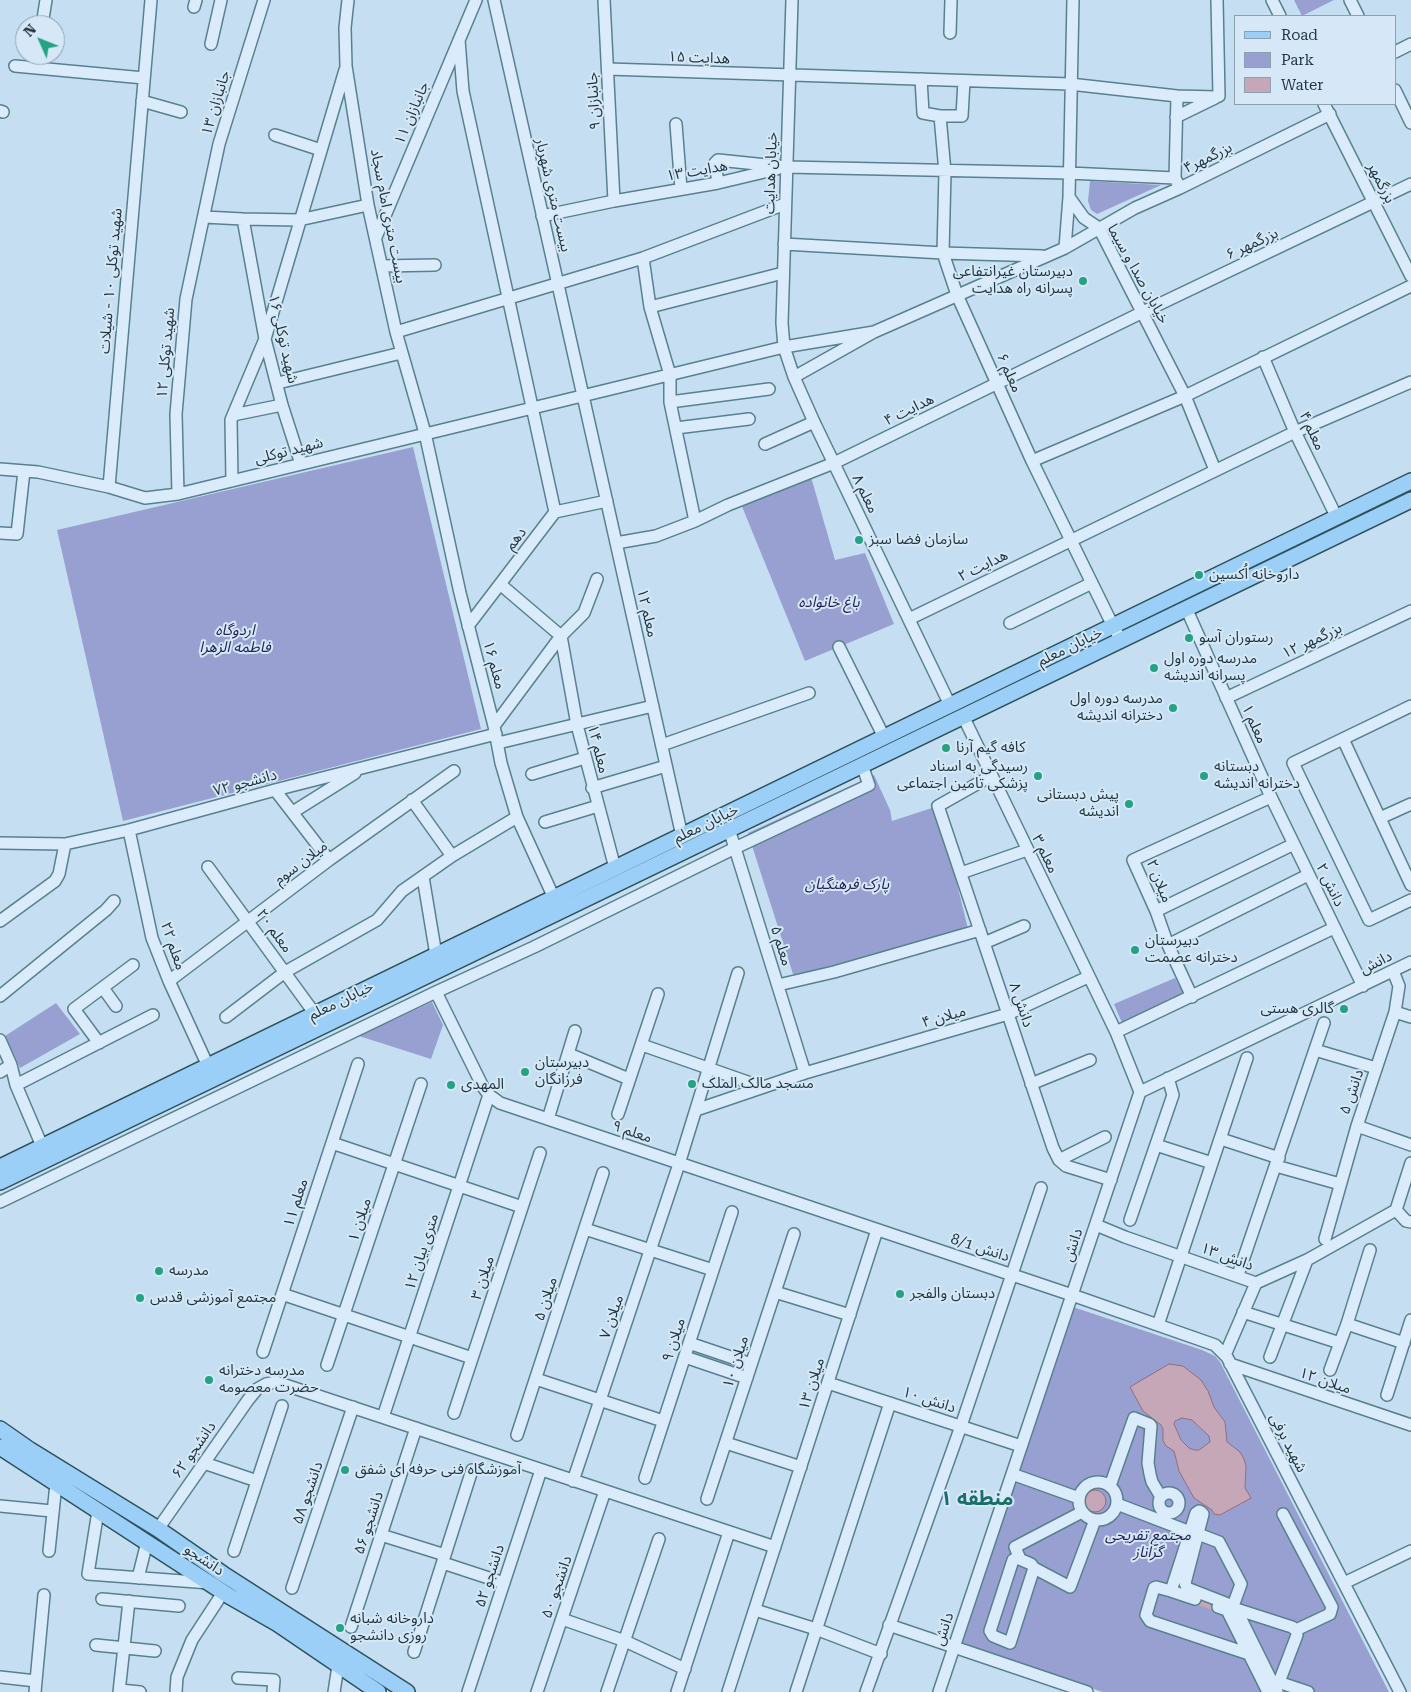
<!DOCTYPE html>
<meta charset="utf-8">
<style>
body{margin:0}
#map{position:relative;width:1411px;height:1692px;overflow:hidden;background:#c5def2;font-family:"Roboto Serif",serif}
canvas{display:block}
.legend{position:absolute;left:1234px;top:15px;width:162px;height:90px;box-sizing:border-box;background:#d6e8f8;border:1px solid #8ca1ae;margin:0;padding:6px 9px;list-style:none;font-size:15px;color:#1e363e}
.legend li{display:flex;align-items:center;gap:10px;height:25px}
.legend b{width:25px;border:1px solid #8ca1ae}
.north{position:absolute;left:15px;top:15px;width:50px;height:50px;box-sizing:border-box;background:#d6e8f8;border:1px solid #8ca1ae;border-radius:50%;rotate:314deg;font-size:14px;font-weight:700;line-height:20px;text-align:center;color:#1e363e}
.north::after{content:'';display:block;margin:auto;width:18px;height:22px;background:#24a282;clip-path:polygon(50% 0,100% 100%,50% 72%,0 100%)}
</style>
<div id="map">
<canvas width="1411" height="1692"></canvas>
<ul class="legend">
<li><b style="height:6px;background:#9bcff7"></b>Road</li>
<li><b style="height:14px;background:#98a0d1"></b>Park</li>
<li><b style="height:14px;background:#c5a7b7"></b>Water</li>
</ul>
<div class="north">N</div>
</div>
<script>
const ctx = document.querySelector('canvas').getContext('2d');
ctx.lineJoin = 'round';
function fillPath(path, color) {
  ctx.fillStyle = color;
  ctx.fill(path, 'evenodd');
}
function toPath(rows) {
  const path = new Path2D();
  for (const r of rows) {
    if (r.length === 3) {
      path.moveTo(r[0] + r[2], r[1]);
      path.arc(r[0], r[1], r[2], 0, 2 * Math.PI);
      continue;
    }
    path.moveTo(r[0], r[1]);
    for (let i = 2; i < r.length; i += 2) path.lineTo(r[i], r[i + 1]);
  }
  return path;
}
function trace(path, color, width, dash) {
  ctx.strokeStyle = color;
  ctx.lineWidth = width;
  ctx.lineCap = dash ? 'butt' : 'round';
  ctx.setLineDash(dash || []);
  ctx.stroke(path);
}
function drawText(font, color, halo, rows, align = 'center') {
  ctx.font = font + ' "Roboto Serif","Noto Sans Arabic",serif';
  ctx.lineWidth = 4;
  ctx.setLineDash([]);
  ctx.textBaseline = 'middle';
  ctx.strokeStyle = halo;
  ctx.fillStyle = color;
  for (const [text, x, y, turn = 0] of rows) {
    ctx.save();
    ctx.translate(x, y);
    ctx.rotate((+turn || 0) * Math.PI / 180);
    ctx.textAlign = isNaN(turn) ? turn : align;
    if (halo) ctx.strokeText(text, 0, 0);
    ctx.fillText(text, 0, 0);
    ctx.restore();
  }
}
fillPath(toPath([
 [1294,0,1334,0,1302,16],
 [1090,181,1161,185,1097,214,1091,210,1088,201],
 [413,447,481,729,123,821,57,530],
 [811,477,835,560,865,553,894,624,805,661,741,504],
 [874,775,890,810,892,821,938,806,969,933,834,972,793,974,748,833],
 [1175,978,1185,996,1122,1023,1114,1004],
 [432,1002,443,1025,431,1059,359,1036],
 [56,1003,80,1034,20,1068,5,1036],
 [1073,1307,1202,1350,1215,1356,1220,1362,1389,1692,1103,1692,959,1644]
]), '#98a0d1');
const water = toPath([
 [1169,1364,1183,1366,1201,1380,1208,1391,1214,1407,1225,1422,1227,1442,1240,1452,1244,1459,1246,1466,1245,1488,1251,1498,1220,1515,1214,1514,1212,1510,1194,1498,1179,1471,1174,1451,1166,1446,1163,1441,1163,1429,1161,1425,1143,1411,1130,1387,1169,1364],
 [1182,1418,1192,1420,1209,1436,1210,1442,1199,1450,1194,1450,1189,1448,1181,1440,1174,1424,1175,1421,1182,1418],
 [1095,1501,11]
]);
fillPath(water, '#c5a7b7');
trace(water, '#946d80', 1);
trace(toPath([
 [1190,1597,1222,1609]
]), '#c5a7b7', 9);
const minor = toPath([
 [348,0,345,28,346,66,368,205,396,332,425,433,460,593,494,726,501,763,517,817,554,898],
 [494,0,682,836],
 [604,0,614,201],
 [792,0,782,323,784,347,794,377,814,422,950,705],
 [1073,0,1069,197,1084,218,1099,228,1185,396,1215,470],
 [1272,0,1280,16],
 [1350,0,1358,16],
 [194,7,196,0],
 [42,25,46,0],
 [950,33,951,0],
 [459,40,463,91,555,512],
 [211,44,221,0],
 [1395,52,1411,44],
 [15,66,144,78],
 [36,68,38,55],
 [608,69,1070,84,1177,96,1216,97],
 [921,79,923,113,940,116,962,116,964,81],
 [1395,90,1411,123],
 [1177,96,1175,178,1178,184],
 [1216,97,1219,96,1217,0],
 [142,101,181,112],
 [1324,104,1411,276],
 [0,111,3,112],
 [940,116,945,172,943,253,957,295,1032,461,1113,626,1121,640],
 [1176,117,1215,98],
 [676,124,681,189],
 [275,135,321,150],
 [718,183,715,163,718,160,786,167,1069,173,1175,178],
 [542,216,614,201,718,183,777,169],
 [204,217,243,219,299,220,368,205],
 [243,219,265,339,282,405,301,464],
 [376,237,476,0],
 [784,244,943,253,1042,256],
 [1065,248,1069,197],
 [643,258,650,307,670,375,670,402,695,521],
 [382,266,435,265],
 [650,307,783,273],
 [396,332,643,258,785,204],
 [1263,357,1295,432,1337,518],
 [794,377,874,332,1065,248,1135,208,1180,188,1330,114],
 [278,383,401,353],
 [670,402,769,389],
 [233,415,282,405],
 [676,428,749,419],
 [765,444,814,422],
 [1032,461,1185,396,1411,286],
 [0,469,38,472,109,487,145,498,178,494,784,347,874,332],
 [232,481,231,420,265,339,345,70],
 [109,487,151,0],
 [178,494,176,414,186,299,219,144,264,0],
 [0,533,17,534,24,471],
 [616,543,656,536,695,521,728,505,834,463,1143,312,1411,184],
 [500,584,561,636],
 [1186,608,1271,797,1363,986],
 [909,619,1295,432,1411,382],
 [1010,623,1092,583],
 [468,626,555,512,607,501],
 [561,636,577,725,615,868],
 [839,647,884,737],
 [1226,698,1411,611],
 [1411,706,1293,763,1369,920,1411,900],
 [963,716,1116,1032,1140,1092],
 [494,726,561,636,584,613,597,579],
 [1343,739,1411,885],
 [498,743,653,706],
 [662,745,809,693],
 [532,774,585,758],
 [991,776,938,806,1053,1148,1059,1160,1066,1166,1111,1180],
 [592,788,666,766],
 [275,790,329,860],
 [412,800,452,856],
 [293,812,355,773],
 [1380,818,1411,804],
 [545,822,598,806],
 [729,829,805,1073],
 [129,830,152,938,169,981,208,1066],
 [0,843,65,844,129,830,275,790,496,734],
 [208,867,315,1014],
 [961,873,1027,850],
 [423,877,436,955],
 [1156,911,1294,844],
 [0,921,55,881,59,874,65,844],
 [984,943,1024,926],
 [1168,945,1308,875],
 [169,981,329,860,454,771],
 [778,985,834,972,980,930],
 [103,988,116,1006],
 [436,992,483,1087,489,1095,500,1103,1072,1295,1215,1345,1227,1357,1400,1692],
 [0,996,106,910,114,901],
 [1192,997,1168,945,1156,911,1133,860,1271,797],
 [1395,1012,1411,1017],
 [226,1017,285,972,377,920,402,891,452,856,517,817],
 [1116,1032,1334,928],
 [0,1040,11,1065,16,1085,42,1146],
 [99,1043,74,1009,133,965],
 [642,1045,762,1087],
 [1315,1050,1376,1068],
 [569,1054,629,1079],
 [0,1072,11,1065],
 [1031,1084,1090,1060],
 [16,1085,153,1015],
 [696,1110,805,1073,1008,1014,1088,977],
 [618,1114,658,994],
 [548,1119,575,1031],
 [1357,1126,1411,1145],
 [1221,1139,1279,1158],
 [332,1143,522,1207],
 [1156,1145,1212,1163],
 [1059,1160,1105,1137],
 [1276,1166,1340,1184],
 [0,1202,436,992,534,947,735,848,869,785,862,765],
 [1396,1210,1411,1163],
 [1396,1210,1406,1221,1411,1222],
 [1130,1220,1173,1095,1168,1078],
 [1096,1225,1125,1237,1256,1283,1307,1260,1396,1210],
 [585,1229,713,1270],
 [1325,1239,1357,1126,1395,1012,1399,986,1393,971],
 [1238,1275,1324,1023],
 [775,1292,850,1315],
 [282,1294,472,1358],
 [1243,1312,1340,1343],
 [1347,1324,1404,1343],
 [1158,1325,1247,1058],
 [689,1343,751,1364],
 [263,1352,358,1064],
 [1225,1355,1256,1283],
 [685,1357,747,1378],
 [1270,1357,1307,1260],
 [1230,1364,1411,1425],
 [327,1365,421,1084],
 [1330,1370,1347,1324,1370,1250],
 [536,1379,663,1421],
 [828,1383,1021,1446],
 [1387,1395,1411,1320],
 [454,1413,540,1153],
 [383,1417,489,1095],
 [517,1435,603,1173],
 [726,1443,801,1467],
 [204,1463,257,1481],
 [1012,1474,1079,1498],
 [645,1478,732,1212],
 [573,1481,679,1164,738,973],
 [1098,1501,19],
 [1110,1486,1134,1418,1149,1424,1151,1426,1148,1463,1150,1474,1152,1482,1161,1497],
 [1169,1503,10],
 [707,1499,794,1234],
 [1117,1504,1190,1532,1171,1591,1195,1599],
 [0,1506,52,1511],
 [98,1511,88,1574,210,1583],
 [1283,1514,1332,1607,1330,1614,1296,1630],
 [158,1529,248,1400,257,1389,266,1384,276,1382,775,1547],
 [1198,1534,1219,1542,1241,1584,1233,1606],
 [381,1535,445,1555],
 [1188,1538,1196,1513,1199,1511,1201,1512,1203,1514,1185,1583,1187,1588,1228,1604,1236,1609,1292,1627,1296,1630,1297,1635,1276,1690],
 [49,1551,56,1484],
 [234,1551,282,1406],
 [1020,1559,1015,1547,1082,1512],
 [443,1563,504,1583],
 [1034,1568,1010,1643,993,1636,990,1631,1013,1560,1017,1558,1031,1564,1034,1568,1070,1587,1095,1520],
 [138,1578,147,1542],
 [1344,1583,1411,1551],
 [292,1588,353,1407],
 [1171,1591,1156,1587,1154,1588,1146,1615,1150,1621,1249,1654],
 [102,1599,179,1606],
 [1218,1607,1227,1610,1268,1692],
 [1236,1609,1277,1692],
 [755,1610,816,1629,881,1654],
 [562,1619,625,1641,685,1669],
 [889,1625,1087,1692],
 [351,1627,416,1428],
 [96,1645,155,1651],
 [414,1652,472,1470],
 [0,1677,36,1681],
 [238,1678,274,1680,273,1692],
 [1278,1682,1308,1692],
 [120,1690,140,1692],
 [35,1692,44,1595],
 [119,1692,129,1601],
 [176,1692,177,1677,192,1640,224,1591],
 [334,1692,338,1666],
 [468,1692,541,1470],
 [537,1692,605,1491],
 [607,1692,659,1539],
 [677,1692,729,1532],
 [728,1692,877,1230],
 [796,1692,890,1403],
 [866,1692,961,1426,1041,1188],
 [939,1692,1140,1092,1411,962]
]);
const major = toPath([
 [0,1167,1411,481],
 [0,1182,1411,500],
 [0,1429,30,1450,158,1529,223,1574,407,1692],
 [0,1447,229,1596,278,1624,378,1692]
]);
trace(minor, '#59808f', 14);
trace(major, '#2e525c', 18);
trace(minor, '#daecfb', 11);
trace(major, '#9bcff7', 15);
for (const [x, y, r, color] of [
 [1083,281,5,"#24a282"],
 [859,540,5,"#24a282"],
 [1199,575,5,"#24a282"],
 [1189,638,5,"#24a282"],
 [1154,668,5,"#24a282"],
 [1173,708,5,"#24a282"],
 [946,748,5,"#24a282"],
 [1038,776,5,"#24a282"],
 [1204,776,5,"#24a282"],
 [1129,804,5,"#24a282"],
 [1135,950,5,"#24a282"],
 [1344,1009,5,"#24a282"],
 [525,1072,5,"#24a282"],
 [692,1084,5,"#24a282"],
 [451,1085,5,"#24a282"],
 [159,1271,5,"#24a282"],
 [900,1294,5,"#24a282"],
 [140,1298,5,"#24a282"],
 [209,1380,5,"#24a282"],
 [345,1470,5,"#24a282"],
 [340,1628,5,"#24a282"]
]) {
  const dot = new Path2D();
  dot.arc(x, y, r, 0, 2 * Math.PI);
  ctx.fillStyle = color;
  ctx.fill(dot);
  trace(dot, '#d6e8f8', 2);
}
drawText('15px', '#1e363e', '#d6e8f8', [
 ["هدایت ۱۵",699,58,2],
 ["جانبازان ۹",594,101,-93],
 ["جانبازان ۱۳",216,103,-73],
 ["جانبازان ۱۱",412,113,-67],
 ["بزرگمهر۴",1208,158,-26],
 ["هدایت ۱۳",697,171,-10],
 ["خیابان هدایت",771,173,-88],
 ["بزرگمهر",1381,183,63],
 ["بیست متری شهریار",553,195,77],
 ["بیست متری امام سجاد",388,216,79],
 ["بزرگمهر ۶",1252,244,-25],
 ["خیابان صدا و سیما",1138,274,61],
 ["شهید توکلی ۱۰ - شیلات",111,281,-85],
 ["شهید توکلی ۱۶",283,339,77],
 ["شهید توکلی ۱۲",166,353,-85],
 ["معلم ۶",1009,373,66],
 ["هدایت ۴",909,410,-26],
 ["معلم ۴",1312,431,65],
 ["شهید توکلی",289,451,-14],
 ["معلم ۸",865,494,64],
 ["دهم",516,539,-52],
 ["هدایت ۲",983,566,-26],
 ["معلم ۱۲",647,613,77],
 ["بزرگمهر ۱۲",1312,641,-25],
 ["خیابان معلم",1070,647,-26],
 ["معلم ۱۶",494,665,75],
 ["معلم ۱",1254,724,66],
 ["معلم ۱۴",598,749,76],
 ["دانشجو ۷۲",245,783,-15],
 ["خیابان معلم",706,824,-26],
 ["معلم ۳",1045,854,64],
 ["میلان سوم",301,863,-37],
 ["میلان ۲",1159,881,68],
 ["دانش ۲",1330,885,64],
 ["معلم ۲۰",274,931,54],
 ["معلم ۲۲",173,946,71],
 ["معلم ۵",781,946,73],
 ["دانش",1376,963,-27],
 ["خیابان معلم",341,1001,-26],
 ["دانش ۸",1021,1005,71],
 ["میلان ۴",944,1017,-16],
 ["دانش ۵",1352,1092,-71],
 ["معلم ۹",632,1132,19],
 ["معلم ۱۱",296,1203,-72],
 ["میلان ۱",360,1220,-72],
 ["دانش",1073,1245,-71],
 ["دانش 8/1",980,1248,18],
 ["۱۲ متری بیان",422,1252,-72],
 ["دانش ۱۳",1227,1257,20],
 ["میلان ۳",483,1278,-72],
 ["میلان ۵",546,1299,-72],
 ["میلان ۷",612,1317,-71],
 ["میلان ۹",674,1340,-72],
 ["میلان ۱۰",736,1362,-72],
 ["میلان ۱۲",1325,1381,19],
 ["میلان ۱۳",812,1384,-72],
 ["دانش ۱۰",929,1400,18],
 ["شهید برفی",1288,1443,63],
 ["دانشجو ۶۲",194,1450,-55],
 ["دانشجو ۵۸",308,1493,-71],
 ["دانشجو ۵۶",369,1523,-72],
 ["دانشجو",204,1560,34],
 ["دانشجو ۵۲",490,1576,-72],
 ["دانشجو ۵۰",557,1587,-71],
 ["دانش",944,1629,-71]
]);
drawText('15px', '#1e363e', '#d6e8f8', [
 ["دبیرستان غیرانتفاعی",1073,272,"right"],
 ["پسرانه راه هدایت",1073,289,"right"],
 ["سازمان فضا سبز",869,540],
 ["داروخانه اُکسین",1209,575],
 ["رستوران آسو",1199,638],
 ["مدرسه دوره اول",1164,659],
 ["پسرانه اندیشه",1164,676],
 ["مدرسه دوره اول",1163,699,"right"],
 ["دخترانه اندیشه",1163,716,"right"],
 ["کافه گیم آرنا",956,748],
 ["رسیدگی به اسناد",1028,767,"right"],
 ["پزشکی تامین اجتماعی",1028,784,"right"],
 ["دبستانه",1214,767],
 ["دخترانه اندیشه",1214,784],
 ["پیش دبستانی",1119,795,"right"],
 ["اندیشه",1119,812,"right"],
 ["دبیرستان",1145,941],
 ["دخترانه عصمت",1145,958],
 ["گالری هستی",1334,1009,"right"],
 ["دبیرستان",535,1063],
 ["فرزانگان",535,1080],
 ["مسجد مالک الملک",702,1084],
 ["المهدی",461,1085],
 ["مدرسه",169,1271],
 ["دبستان والفجر",910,1294],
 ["مجتمع آموزشی قدس",150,1298],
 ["مدرسه دخترانه",219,1371],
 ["حضرت معصومه",219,1388],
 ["آموزشگاه فنی حرفه ای شفق",355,1470],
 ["داروخانه شبانه",350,1619],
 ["روزی دانشجو",350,1636]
], 'left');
drawText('italic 15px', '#23235c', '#d6e8f8', [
 ["باغ خانواده",829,603],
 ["اردوگاه",235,631],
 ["فاطمه الزهرا",235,648],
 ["پارک فرهنگیان",847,885],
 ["مجتمع تفریحی",1148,1536],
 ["گراناز",1148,1553]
]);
drawText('bold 20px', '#1a6e6a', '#d6e8f8', [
 ["منطقه ۱",977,1499]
]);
</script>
